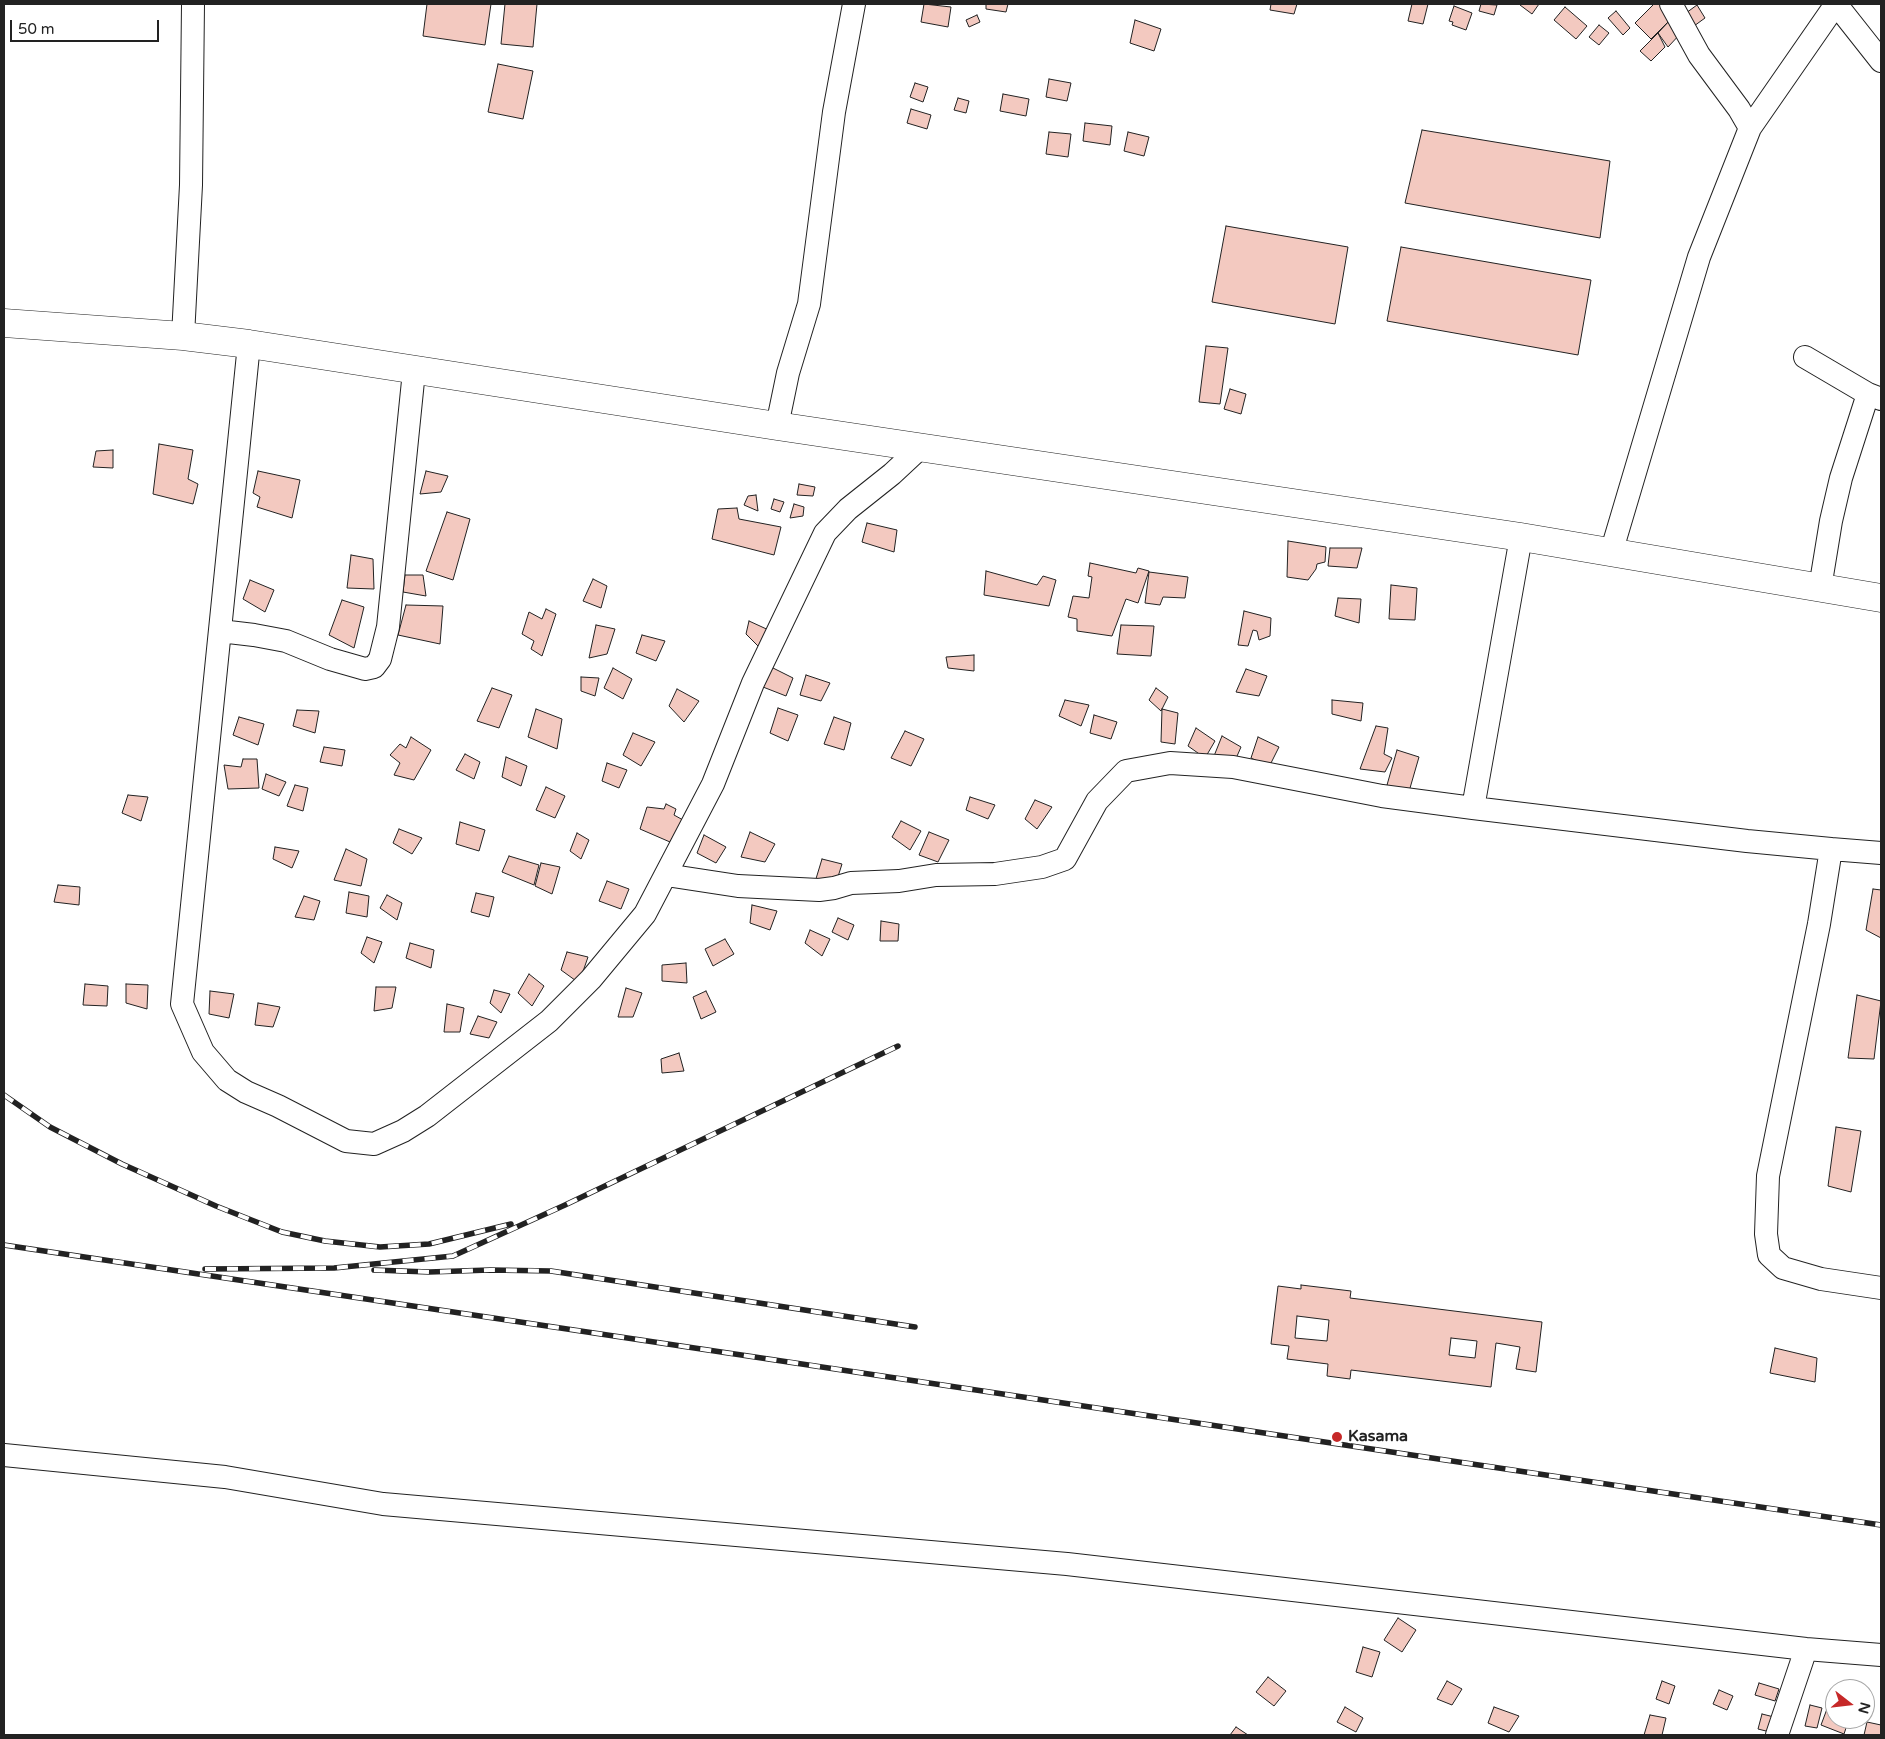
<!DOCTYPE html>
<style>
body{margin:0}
#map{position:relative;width:1885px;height:1739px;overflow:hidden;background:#fff;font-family:"Varela Round",sans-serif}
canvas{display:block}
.frame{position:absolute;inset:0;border:5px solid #222;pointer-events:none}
.north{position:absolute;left:1825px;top:1679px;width:50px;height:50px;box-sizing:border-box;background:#fff;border:1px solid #a7a7a7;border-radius:50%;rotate:106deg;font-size:14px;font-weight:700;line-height:20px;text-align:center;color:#222}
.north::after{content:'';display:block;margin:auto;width:18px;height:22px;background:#c62828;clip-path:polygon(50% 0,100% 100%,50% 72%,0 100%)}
.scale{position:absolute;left:10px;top:20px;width:149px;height:22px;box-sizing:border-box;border:2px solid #222;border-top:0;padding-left:6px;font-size:15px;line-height:18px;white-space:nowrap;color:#222;-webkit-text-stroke:4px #fff;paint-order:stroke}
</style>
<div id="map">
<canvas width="1885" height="1739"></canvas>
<div class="frame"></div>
<div class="north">N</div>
<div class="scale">50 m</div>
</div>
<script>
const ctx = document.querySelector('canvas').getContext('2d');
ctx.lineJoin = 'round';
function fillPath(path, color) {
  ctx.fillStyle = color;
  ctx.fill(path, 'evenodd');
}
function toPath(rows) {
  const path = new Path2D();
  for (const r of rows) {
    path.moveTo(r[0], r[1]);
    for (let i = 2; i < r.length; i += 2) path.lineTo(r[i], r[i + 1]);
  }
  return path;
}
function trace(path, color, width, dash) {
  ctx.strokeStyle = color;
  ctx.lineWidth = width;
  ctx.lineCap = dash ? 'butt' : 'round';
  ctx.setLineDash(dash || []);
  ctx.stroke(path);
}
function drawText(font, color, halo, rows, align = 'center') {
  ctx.font = font + ' "Varela Round",sans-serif';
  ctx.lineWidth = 4;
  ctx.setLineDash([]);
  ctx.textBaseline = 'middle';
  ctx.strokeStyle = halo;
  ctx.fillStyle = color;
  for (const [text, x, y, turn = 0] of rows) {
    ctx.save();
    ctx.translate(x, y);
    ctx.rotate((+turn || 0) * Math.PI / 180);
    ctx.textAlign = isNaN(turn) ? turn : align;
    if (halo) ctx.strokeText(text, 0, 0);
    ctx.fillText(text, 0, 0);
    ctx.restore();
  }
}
const building = toPath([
 [427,4,491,4,485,45,423,36,427,4],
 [505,4,537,4,533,47,501,44,505,4],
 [924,4,951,7,948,27,921,22,924,4],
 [986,4,1008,4,1006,12,986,9,986,4],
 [1271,4,1297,4,1294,14,1270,10,1271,4],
 [1412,4,1428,4,1423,24,1408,21,1412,4],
 [1481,4,1497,5,1494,15,1479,11,1481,4],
 [1520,4,1539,4,1532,14,1520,5,1520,4],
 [1654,4,1659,4,1672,18,1651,39,1635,23,1654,4],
 [1697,5,1705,18,1694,26,1686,13,1697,5],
 [1454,6,1472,13,1466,30,1452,25,1453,22,1449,21,1454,6],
 [1565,7,1587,26,1576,39,1554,20,1565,7],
 [1616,11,1630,28,1623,35,1608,18,1616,11],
 [977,15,980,22,969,27,966,20,977,15],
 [1672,18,1682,32,1668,47,1658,33,1672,18],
 [1135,20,1161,29,1154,51,1130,43,1135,20],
 [1599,25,1609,33,1599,45,1589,37,1599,25],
 [1658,33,1665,47,1651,61,1640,51,1658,33],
 [498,64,533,71,523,119,488,112,498,64],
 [1049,79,1071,83,1067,101,1046,97,1049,79],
 [915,83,928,87,923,102,910,97,915,83],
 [1003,94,1029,99,1026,116,1000,111,1003,94],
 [958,98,969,101,966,113,954,110,958,98],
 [911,109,931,115,927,129,907,123,911,109],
 [1085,123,1112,126,1110,145,1083,141,1085,123],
 [1422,130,1610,161,1600,238,1405,203,1422,130],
 [1049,132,1071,134,1068,157,1046,154,1049,132],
 [1128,132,1149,137,1144,156,1124,151,1128,132],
 [1226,226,1348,247,1335,324,1212,302,1226,226],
 [1401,247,1591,280,1578,355,1387,321,1401,247],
 [1206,346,1228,348,1220,404,1199,402,1206,346],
 [1230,389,1246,394,1241,414,1224,409,1230,389],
 [159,444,193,450,188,479,198,484,193,504,153,494,159,444],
 [113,450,113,468,93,467,96,451,113,450],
 [258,471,300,480,292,518,257,507,260,497,253,493,258,471],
 [426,471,448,476,441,492,420,494,426,471],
 [799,484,815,487,813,496,797,495,799,484],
 [756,495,758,511,744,505,748,496,756,495],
 [774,499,784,502,780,512,771,509,774,499],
 [794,504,804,507,803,516,790,518,794,504],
 [737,508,739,519,781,527,774,555,712,539,718,509,737,508],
 [447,512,470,519,453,580,426,571,447,512],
 [867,523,897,530,894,552,862,542,867,523],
 [1288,541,1326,547,1325,562,1317,564,1316,569,1308,580,1287,577,1288,541],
 [1330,548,1362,548,1357,568,1328,566,1330,548],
 [351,555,373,559,374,589,347,588,351,555],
 [1090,563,1136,573,1138,568,1149,571,1138,603,1126,599,1112,636,1077,631,1077,619,1068,617,1073,596,1089,598,1092,577,1088,576,1090,563],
 [986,571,1037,585,1043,576,1056,580,1049,606,984,595,986,571],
 [1149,572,1188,577,1185,598,1163,597,1160,605,1145,603,1149,572],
 [405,575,423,575,426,596,403,592,405,575],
 [593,579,607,586,601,608,583,601,593,579],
 [250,580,274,590,265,612,243,599,250,580],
 [1391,585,1417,588,1415,620,1389,619,1391,585],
 [1338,598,1361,599,1359,623,1335,616,1338,598],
 [342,600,364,607,354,648,329,635,342,600],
 [406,605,443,606,440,644,398,635,406,605],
 [546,609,556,614,542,656,531,649,534,641,522,634,529,612,542,619,546,609],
 [1244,611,1271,618,1270,636,1259,640,1257,631,1253,630,1248,646,1238,645,1244,611],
 [749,621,773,632,761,649,746,634,749,621],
 [596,625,615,629,607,654,589,658,596,625],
 [1121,625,1154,626,1151,656,1117,654,1121,625],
 [642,635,665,641,656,661,636,653,642,635],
 [974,655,974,671,948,668,946,657,974,655],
 [771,667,793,678,786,696,763,687,771,667],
 [613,668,632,679,623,699,604,688,613,668],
 [1246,669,1267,676,1259,696,1236,692,1246,669],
 [806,675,830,683,821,701,800,695,806,675],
 [581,677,599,678,595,696,581,691,581,677],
 [492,688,512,695,499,728,477,721,492,688],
 [1156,688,1168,697,1161,711,1149,700,1156,688],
 [677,689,699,701,684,722,669,706,677,689],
 [1065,700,1089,705,1081,726,1059,716,1065,700],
 [1332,700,1363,703,1361,721,1332,714,1332,700],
 [778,708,798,715,788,741,770,733,778,708],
 [536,709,562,719,557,749,528,737,536,709],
 [1162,709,1178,713,1175,744,1161,742,1162,709],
 [297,710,319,711,315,733,293,726,297,710],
 [1094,715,1117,722,1111,739,1090,733,1094,715],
 [239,717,264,724,258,745,233,735,239,717],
 [834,717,851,723,844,750,824,744,834,717],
 [1376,726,1388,728,1384,754,1392,758,1385,772,1360,769,1376,726],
 [1196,728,1215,741,1205,758,1188,746,1196,728],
 [905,731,924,739,911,766,891,758,905,731],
 [633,733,655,742,641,766,623,755,633,733],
 [1222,736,1241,747,1234,763,1214,756,1222,736],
 [411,737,431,750,414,780,394,775,400,763,390,755,400,744,406,748,411,737],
 [1258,737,1279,747,1269,767,1251,758,1258,737],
 [324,747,345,750,342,766,320,762,324,747],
 [1397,750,1419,757,1408,795,1387,785,1397,750],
 [465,754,480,762,474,779,456,770,465,754],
 [506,757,527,766,521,786,502,777,506,757],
 [243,759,257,759,259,788,228,789,224,765,241,767,243,759],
 [607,763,627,770,619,788,602,781,607,763],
 [266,774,286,782,279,796,262,789,266,774],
 [295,785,308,788,303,811,287,806,295,785],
 [546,787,565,796,555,818,536,810,546,787],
 [128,795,148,797,141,821,122,813,128,795],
 [970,797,995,805,988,819,966,810,970,797],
 [1035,800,1052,807,1037,829,1025,819,1035,800],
 [666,804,676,809,674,815,683,820,670,842,640,829,647,807,664,809,666,804],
 [901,821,921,831,910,850,892,837,901,821],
 [460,822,485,830,479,851,456,844,460,822],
 [399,829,422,838,412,854,393,843,399,829],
 [750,832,775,844,765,862,741,857,750,832],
 [929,832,949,840,938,862,919,855,929,832],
 [577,833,589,840,581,859,570,851,577,833],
 [704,835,726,847,716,863,697,853,704,835],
 [275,847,299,851,292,868,273,859,275,847],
 [346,849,367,859,361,886,334,880,346,849],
 [509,856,539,865,534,885,502,872,509,856],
 [822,859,842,864,836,883,815,882,822,859],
 [541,863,560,867,552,894,535,886,541,863],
 [607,881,629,889,621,909,599,901,607,881],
 [58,885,80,887,79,905,54,902,58,885],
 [1873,889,1881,890,1881,938,1866,930,1873,889],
 [349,892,369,896,367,917,346,913,349,892],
 [476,893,494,897,489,917,471,912,476,893],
 [387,895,402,903,397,920,380,908,387,895],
 [304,896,320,901,314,920,295,917,304,896],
 [752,905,777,911,770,930,750,923,752,905],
 [838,918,854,925,848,940,832,932,838,918],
 [881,921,899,924,898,941,880,941,881,921],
 [810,930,830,939,822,956,805,943,810,930],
 [367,937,382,942,374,963,361,953,367,937],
 [725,939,734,954,713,966,705,949,725,939],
 [410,943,434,950,431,968,406,958,410,943],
 [567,952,588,957,579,983,561,970,567,952],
 [686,963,687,983,662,981,662,965,686,963],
 [529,974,544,986,532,1006,518,993,529,974],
 [85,984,108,986,107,1006,83,1005,85,984],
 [126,984,148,985,147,1009,126,1003,126,984],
 [376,987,396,987,392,1008,374,1011,376,987],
 [626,988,642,993,633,1017,618,1017,626,988],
 [494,990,510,994,501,1013,490,1003,494,990],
 [210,991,234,994,229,1018,209,1014,210,991],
 [706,991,716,1012,701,1019,693,997,706,991],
 [1857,995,1881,1001,1874,1059,1848,1058,1857,995],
 [258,1003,280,1007,273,1027,255,1025,258,1003],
 [447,1004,464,1008,460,1032,444,1032,447,1004],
 [478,1016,497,1022,489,1038,470,1034,478,1016],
 [679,1053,684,1071,662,1073,661,1059,679,1053],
 [1836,1127,1861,1131,1851,1192,1828,1186,1836,1127],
 [1301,1285,1351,1291,1350,1298,1542,1322,1536,1372,1516,1369,1520,1347,1496,1343,1491,1387,1351,1370,1350,1379,1327,1376,1328,1364,1287,1359,1289,1346,1271,1344,1278,1286,1301,1289,1301,1285],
 [1297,1316,1329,1320,1327,1341,1295,1338,1297,1316],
 [1451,1338,1477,1341,1475,1358,1449,1355,1451,1338],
 [1775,1348,1817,1358,1815,1382,1770,1373,1775,1348],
 [1398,1618,1416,1630,1402,1652,1384,1640,1398,1618],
 [1363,1647,1380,1652,1372,1677,1356,1672,1363,1647],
 [1268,1677,1286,1691,1274,1706,1256,1692,1268,1677],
 [1447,1681,1462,1689,1452,1705,1437,1699,1447,1681],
 [1662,1681,1675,1686,1669,1704,1656,1699,1662,1681],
 [1759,1683,1779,1689,1775,1701,1755,1695,1759,1683],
 [1719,1690,1733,1696,1727,1710,1713,1704,1719,1690],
 [1810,1705,1822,1708,1817,1728,1805,1726,1810,1705],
 [1345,1707,1363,1718,1356,1732,1337,1722,1345,1707],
 [1494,1707,1519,1716,1509,1732,1488,1723,1494,1707],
 [1827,1709,1835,1712,1835,1719,1849,1719,1844,1734,1821,1725,1827,1709],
 [1762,1714,1778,1718,1774,1733,1758,1729,1762,1714],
 [1650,1715,1666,1718,1662,1735,1644,1735,1650,1715],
 [1867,1722,1881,1725,1881,1735,1864,1735,1867,1722],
 [1236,1727,1248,1735,1230,1735,1236,1727]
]);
fillPath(building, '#f3c9c0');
trace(building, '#222', 1);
const minor = toPath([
 [1671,4,1699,55,1739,109,1750,128],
 [1836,4,1881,61],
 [183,336,191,185,193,4],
 [249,344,182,1004,203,1052,227,1080,246,1092,278,1106,346,1141,374,1144,403,1131,427,1116,549,1021,591,979,645,914,713,784,753,683,825,533,848,509,892,474,921,447],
 [1805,357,1868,394],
 [777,426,788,373,809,304,834,112,854,4],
 [1611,553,1699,257,1750,128,1836,4],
 [1820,588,1831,521,1841,478,1868,394,1881,399],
 [220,631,254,635,286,641,330,659,365,669,374,667,380,659,388,627,414,371],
 [1473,808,1521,537],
 [1881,853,1831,849,1819,924,1768,1176,1766,1234,1769,1255,1783,1268,1821,1279,1881,1288],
 [666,875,738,886,819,890,834,888,851,883,899,881,936,875,995,874,1042,867,1065,859,1097,801,1126,771,1170,763,1233,767,1382,796,1473,808,1747,841,1831,849],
 [4,1455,225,1477,383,1504,1067,1564,1806,1649,1881,1655],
 [1777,1735,1806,1649]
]);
const major = toPath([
 [4,323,183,336,249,344,777,426,1521,537,1881,598]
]);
trace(minor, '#222', 24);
trace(major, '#222', 29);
trace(minor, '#fff', 22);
trace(major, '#fff', 28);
const rail = toPath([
 [4,1095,50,1127,122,1164,216,1206,282,1232,325,1241,380,1247,429,1244,511,1224],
 [4,1245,1881,1525],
 [205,1269,334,1268,453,1256,565,1205,898,1046],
 [374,1270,429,1272,490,1270,551,1271,915,1327]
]);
trace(rail, '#222', 5.5);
trace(rail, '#fff', 4, [11]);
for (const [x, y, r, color] of [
 [1337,1437,6,"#c62828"]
]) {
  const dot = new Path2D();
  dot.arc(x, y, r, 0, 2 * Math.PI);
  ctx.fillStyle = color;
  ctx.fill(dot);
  trace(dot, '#fff', 2);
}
drawText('bold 16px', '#222', '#fff', [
 ["Kasama",1348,1437]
], 'left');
</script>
